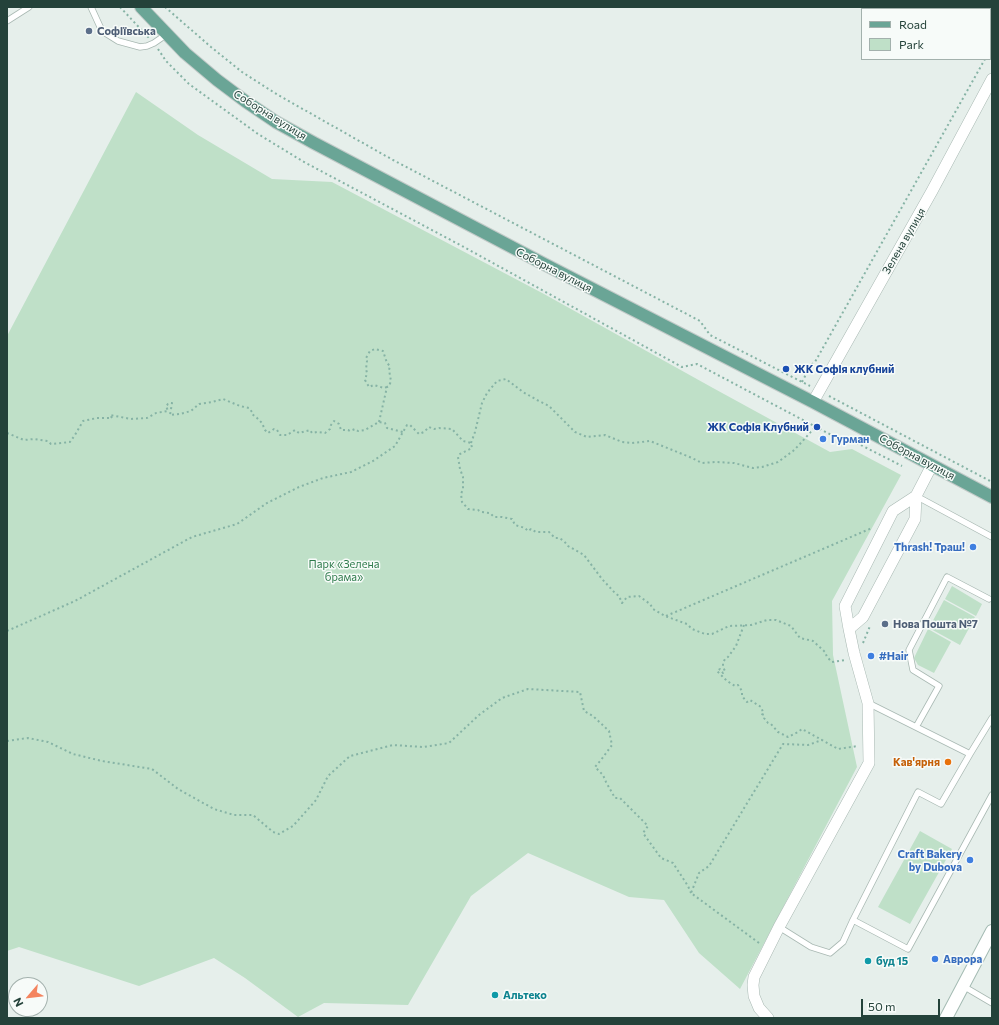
<!DOCTYPE html>
<meta charset="utf-8">
<style>
body{margin:0}
#map{position:relative;width:999px;height:1025px;overflow:hidden;background:#e6efeb;font-family:Commissioner,sans-serif}
canvas{display:block}
.frame{position:absolute;inset:0;border:8px solid #24423a;pointer-events:none}
.legend{position:absolute;left:861px;top:8px;width:130px;height:52px;box-sizing:border-box;background:#f7fbf9;border:1px solid #a3b1ad;margin:0;padding:5px 7px;list-style:none;font-size:12px;color:#24423a}
.legend li{display:flex;align-items:center;gap:8px;height:20px}
.legend b{width:20px;border:1px solid #a3b1ad}
.north{position:absolute;left:8px;top:977px;width:40px;height:40px;box-sizing:border-box;background:#f7fbf9;border:1px solid #a3b1ad;border-radius:50%;rotate:242deg;font-size:11px;font-weight:700;line-height:16px;text-align:center;color:#24423a}
.north::after{content:'';display:block;margin:auto;width:14px;height:18px;background:#f4845f;clip-path:polygon(50% 0,100% 100%,50% 72%,0 100%)}
.scale{position:absolute;left:861px;top:999px;width:79px;height:18px;box-sizing:border-box;border:2px solid #24423a;border-top:0;padding-left:5px;font-size:12px;line-height:14px;white-space:nowrap;color:#24423a;-webkit-text-stroke:3px #f7fbf9;paint-order:stroke}
</style>
<div id="map">
<canvas width="999" height="1025"></canvas>
<div class="frame"></div>
<ul class="legend">
<li><b style="height:5px;background:#6aa596"></b>Road</li>
<li><b style="height:11px;background:#bfe0c8"></b>Park</li>
</ul>
<div class="north">N</div>
<div class="scale">50 m</div>
</div>
<script>
const ctx = document.querySelector('canvas').getContext('2d');
ctx.lineJoin = 'round';
function fillPath(path, color) {
  ctx.fillStyle = color;
  ctx.fill(path, 'evenodd');
}
function toPath(rows) {
  const path = new Path2D();
  for (const r of rows) {
    path.moveTo(r[0], r[1]);
    for (let i = 2; i < r.length; i += 2) path.lineTo(r[i], r[i + 1]);
  }
  return path;
}
function trace(path, color, width, dash) {
  ctx.strokeStyle = color;
  ctx.lineWidth = width;
  ctx.lineCap = dash ? 'butt' : 'round';
  ctx.setLineDash(dash || []);
  ctx.stroke(path);
}
function drawText(font, color, halo, rows, align = 'center') {
  ctx.font = font + ' Commissioner,sans-serif';
  ctx.lineWidth = 3;
  ctx.setLineDash([]);
  ctx.textBaseline = 'middle';
  ctx.strokeStyle = halo;
  ctx.fillStyle = color;
  for (const [text, x, y, turn = 0] of rows) {
    ctx.save();
    ctx.translate(x, y);
    ctx.rotate((+turn || 0) * Math.PI / 180);
    ctx.textAlign = isNaN(turn) ? turn : align;
    if (halo) ctx.strokeText(text, 0, 0);
    ctx.fillText(text, 0, 0);
    ctx.restore();
  }
}
fillPath(toPath([
 [136,92,198,135,272,179,332,182,544,294,713,388,830,452,852,449,901,475,832,601,833,655,857,767,740,989,699,953,664,900,629,897,528,853,471,896,408,1005,324,1003,298,1017,245,978,214,958,139,986,19,947,7,951,7,336],
 [952,586,982,604,976,616,945,599],
 [944,600,975,617,960,645,929,628],
 [928,629,951,642,934,673,918,665,914,658],
 [920,831,952,849,910,924,878,907]
]), '#bfe0c8');
const lane = toPath([
 [91,7,102,31,118,41,140,47,147,46,154,43,167,34],
 [7,21,29,7],
 [916,496,992,537],
 [868,703,970,754,992,718],
 [916,727,939,686,913,670,909,650,947,577,989,599],
 [970,754,941,804,918,792,853,920,908,949,992,795],
 [779,927,811,947,830,953,843,942,853,920],
 [963,986,992,1003]
]);
const street = toPath([
 [813,402,932,191,992,79],
 [849,629,863,617,915,519,916,496,932,465],
 [768,1018,759,1008,754,996,753,985,754,977,779,927,869,763,868,703,854,653,849,629,845,606,893,511,916,496]
]);
const secondary = toPath([
 [946,1018,992,931]
]);
const primary = toPath([
 [141,7,185,53,217,80,245,101,276,122,314,143,544,264,813,402,992,497]
]);
trace(lane, '#a8b8b2', 7);
trace(street, '#a8b8b2', 12);
trace(secondary, '#a4bbb3', 14);
trace(primary, '#c2cac8', 14);
trace(toPath([
 [120,7,149,38],
 [165,7,211,47,242,72,278,95,393,160,700,321,710,335,810,386],
 [158,49,166,61,189,84,258,134,304,162,462,246,682,367,697,364,837,438,851,440,902,466],
 [990,50,992,46],
 [802,382,811,365,815,362,985,59],
 [829,396,992,482],
 [379,422,387,387,389,386,391,381,389,370,390,366,387,363,383,351,375,349,370,351,366,358,367,361,366,369,367,373,365,380,369,387,374,385,384,388,387,387],
 [7,433,24,440,34,439,48,441,51,444,70,442,75,435,83,421,97,418,112,418,110,415,131,419,147,418,156,413,168,411,166,406,168,404,172,403,170,415,180,414,191,411,199,404,212,402,223,399,240,406,249,408,252,412,252,414,257,418,262,423,265,430,268,433,274,429,277,430,280,435,287,435,295,430,299,433,310,430,312,433,317,432,325,433,330,429,331,425,334,421,339,424,341,430,348,430,350,431,355,429,358,431,365,430,379,422,385,423,387,428,403,432],
 [471,443,475,432,482,403,487,393,497,381,506,379,523,392,537,400,549,406,575,432,587,437,605,435,622,442,632,443,650,441,692,458,702,463,716,462,734,463,753,468,762,467,778,462,793,451,799,445,816,426],
 [666,616,872,528],
 [744,625,736,646,728,657,725,659,723,663,723,667,725,671,723,673,720,669,717,671,727,681,735,686,738,685,742,691,742,696,747,702,750,700,761,707,763,712,762,714,764,715,764,718,768,723,771,724,778,732,788,737,798,732,802,729,822,740],
 [7,631,75,601,192,537,237,524,267,503,299,487,323,478,351,472,373,461,395,446,407,425,410,425,419,434,424,432,429,427,434,429,439,428,452,429,463,441,471,443,472,448,460,454,458,457,460,469,463,477,463,489,461,494,462,502,468,509,478,510,481,512,490,513,494,517,502,517,512,519,515,525,525,528,528,531,531,529,536,532,549,532,555,538,559,538,564,541,568,546,584,555,602,579,615,593,619,596,622,603,627,597,639,596,650,604,653,609,665,616,687,624,692,629,705,634,712,634,729,626,751,625,767,620,776,620,791,626,800,638,813,641,825,652,827,657,832,662,845,660],
 [863,643,870,626],
 [7,741,28,738,48,742,73,754,102,761,152,769,178,789,214,809,234,815,253,815,273,832,279,834,293,826,316,800,328,776,350,756,393,745,423,747,449,743,479,715,502,698,528,689,580,692,584,711,593,716,609,731,612,745,601,760,595,767,603,775,606,782,615,798,620,798,648,826,643,833,661,858,673,863,688,886,691,893],
 [759,943,691,893,699,873,709,866,783,744,808,745,822,740,838,749,858,746]
]), '#86b3a5', 2, [2, 3]);
trace(lane, '#fff', 5.5);
trace(street, '#fff', 11);
trace(secondary, '#fff', 12);
trace(primary, '#6aa596', 12);
for (const [x, y, r, color] of [
 [89,31,4,"#5c6f8a"],
 [786,369,4,"#1a4fb4"],
 [817,427,4,"#1a4fb4"],
 [823,439,4,"#3f7fe0"],
 [973,547,4,"#3f7fe0"],
 [885,624,4,"#5c6f8a"],
 [871,656,4,"#3f7fe0"],
 [948,762,4,"#e8710a"],
 [970,860,4,"#3f7fe0"],
 [935,959,4,"#3f7fe0"],
 [868,961,4,"#0f9aa8"],
 [495,995,4,"#0f9aa8"]
]) {
  const dot = new Path2D();
  dot.arc(x, y, r, 0, 2 * Math.PI);
  ctx.fillStyle = color;
  ctx.fill(dot);
  trace(dot, '#f7fbf9', 1.5);
}
drawText('bold 11px', '#4e5e75', '#f7fbf9', [
 ["Софіївська",97,31],
 ["Нова Пошта №7",893,624]
], 'left');
drawText('11px', '#24423a', '#f7fbf9', [
 ["Соборна вулиця",270,115,32],
 ["Зелена вулиця",904,241,-60],
 ["Соборна вулиця",554,270,27],
 ["Соборна вулиця",917,457,28]
]);
drawText('bold 11px', '#164399', '#f7fbf9', [
 ["ЖК Софія клубний",794,369],
 ["ЖК Софія Клубний",809,427,"right"]
], 'left');
drawText('bold 11px', '#366cbe', '#f7fbf9', [
 ["Гурман",831,439],
 ["Thrash! Траш!",965,547,"right"],
 ["#Hair",879,656],
 ["Craft Bakery",962,854,"right"],
 ["by Dubova",962,867,"right"],
 ["Аврора",943,959]
], 'left');
drawText('11px', '#2d7a4b', '#f7fbf9', [
 ["Парк «Зелена",344,564],
 ["брама»",344,577]
]);
drawText('bold 11px', '#c56008', '#f7fbf9', [
 ["Кав'ярня",940,762]
], 'right');
drawText('bold 11px', '#0d838f', '#f7fbf9', [
 ["буд 15",876,961],
 ["Альтеко",503,995]
], 'left');
</script>
